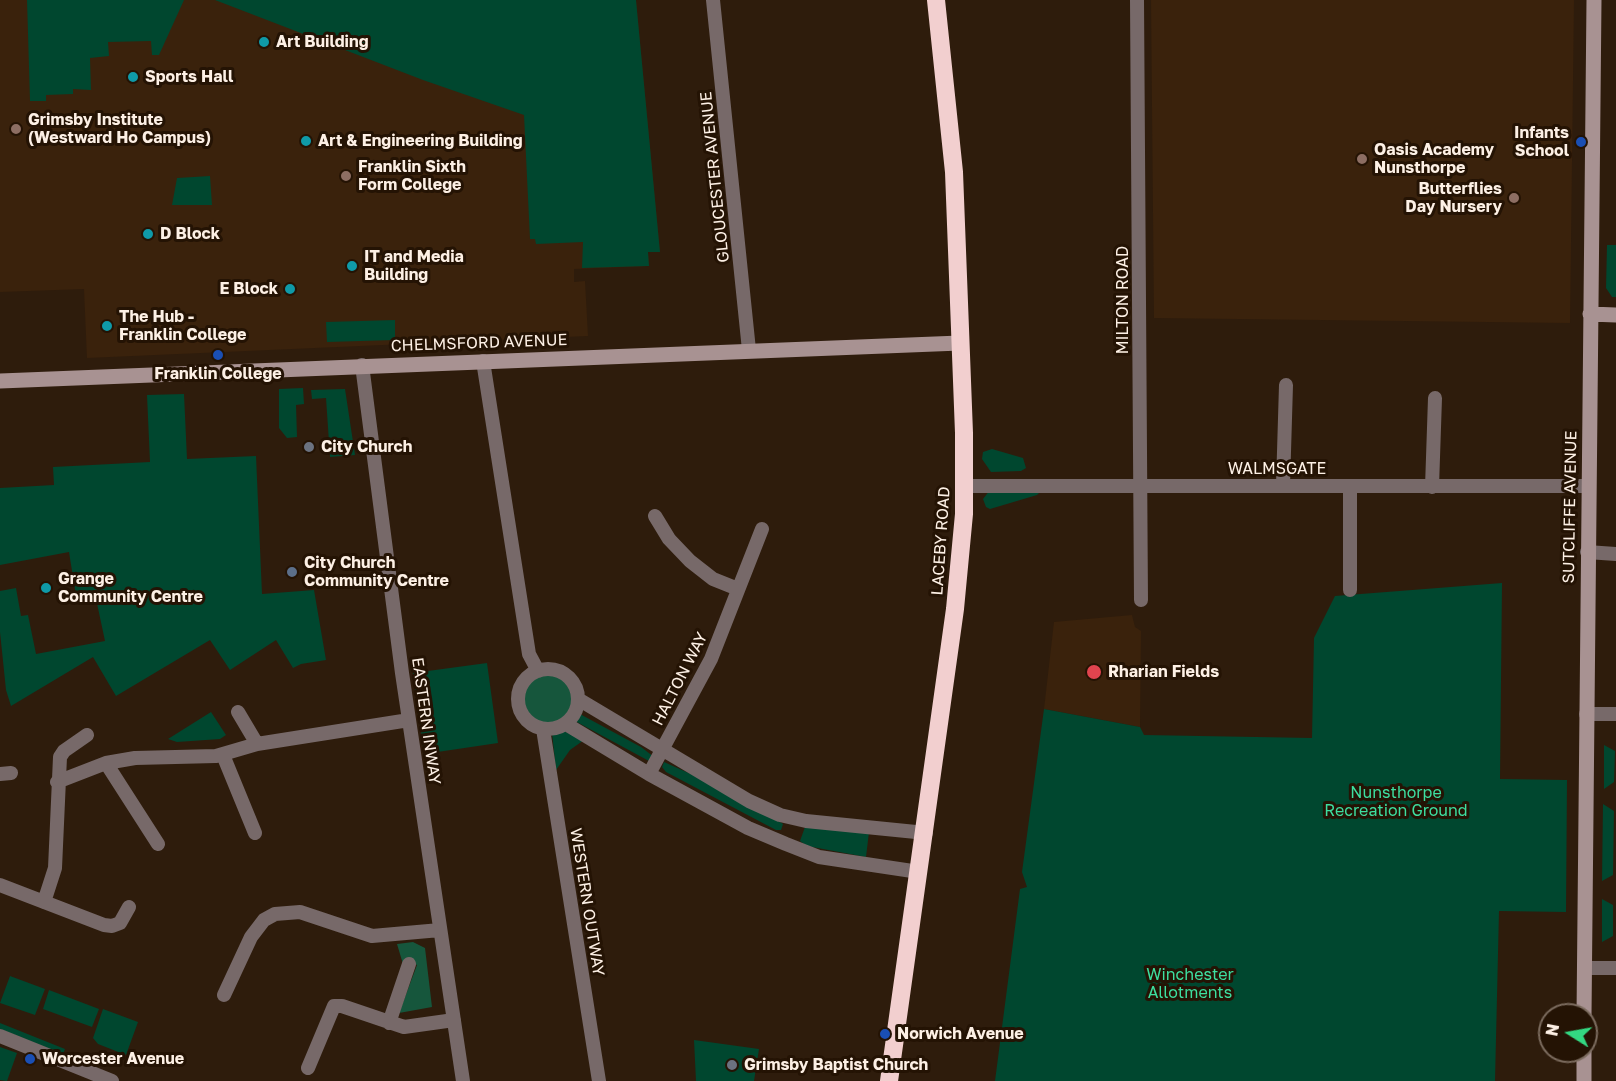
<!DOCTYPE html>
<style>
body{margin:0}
#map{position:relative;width:1616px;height:1081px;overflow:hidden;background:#2e1c0c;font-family:"Golos Text",sans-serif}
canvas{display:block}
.north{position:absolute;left:1538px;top:1003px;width:60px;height:60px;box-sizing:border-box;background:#241304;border:2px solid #7b6b5e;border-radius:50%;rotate:281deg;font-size:16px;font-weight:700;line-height:24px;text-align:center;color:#fdf0e5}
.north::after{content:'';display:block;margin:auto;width:21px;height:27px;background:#33d882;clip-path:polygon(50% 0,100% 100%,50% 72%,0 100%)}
</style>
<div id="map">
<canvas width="1616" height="1081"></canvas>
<div class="north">N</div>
</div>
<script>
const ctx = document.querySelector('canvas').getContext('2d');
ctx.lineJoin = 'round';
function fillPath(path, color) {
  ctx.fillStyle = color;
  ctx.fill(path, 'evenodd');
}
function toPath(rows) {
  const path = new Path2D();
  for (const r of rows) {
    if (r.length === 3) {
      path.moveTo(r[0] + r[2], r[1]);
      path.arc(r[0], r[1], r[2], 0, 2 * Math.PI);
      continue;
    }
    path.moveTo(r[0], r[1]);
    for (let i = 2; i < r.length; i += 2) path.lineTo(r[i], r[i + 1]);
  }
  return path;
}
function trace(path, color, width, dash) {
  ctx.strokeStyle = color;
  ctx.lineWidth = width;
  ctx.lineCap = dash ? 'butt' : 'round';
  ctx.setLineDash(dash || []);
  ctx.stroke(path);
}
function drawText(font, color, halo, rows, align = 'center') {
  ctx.font = font + ' "Golos Text",sans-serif';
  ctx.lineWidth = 6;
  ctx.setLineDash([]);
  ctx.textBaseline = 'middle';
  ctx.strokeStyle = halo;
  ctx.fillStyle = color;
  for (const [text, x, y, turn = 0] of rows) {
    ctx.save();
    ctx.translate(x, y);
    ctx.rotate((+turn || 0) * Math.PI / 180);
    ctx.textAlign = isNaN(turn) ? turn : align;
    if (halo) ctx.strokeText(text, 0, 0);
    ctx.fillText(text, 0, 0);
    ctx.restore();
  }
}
fillPath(toPath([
 [0,0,636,0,660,252,648,252,649,266,574,269,574,282,585,281,588,336,87,358,84,289,0,292],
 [1151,0,1574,0,1570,323,1154,318],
 [1132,615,1135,627,1141,631,1140,727,1044,709,1054,622]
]), '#3a220c');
fillPath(toPath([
 [27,0,184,0,159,55,152,55,151,41,108,42,109,56,90,58,91,90,73,89,73,94,46,95,46,101,30,101],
 [215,0,636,0,660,252,648,252,649,266,582,268,583,242,536,244,535,239,530,239,524,115,423,80],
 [210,176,212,205,172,205,177,178],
 [1607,245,1616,245,1616,297,1612,297,1606,288],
 [395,320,395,340,327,342,326,322],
 [303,388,304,404,296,405,297,437,287,438,279,428,279,389],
 [345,389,355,455,330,457,326,398,312,399,311,390],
 [184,394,187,459,256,456,262,594,314,590,326,660,301,664,293,668,276,640,230,670,210,640,116,696,93,657,11,706,6,690,0,632,0,591,16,588,21,616,28,615,36,654,105,641,95,594,76,596,69,552,0,565,0,488,54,485,53,467,150,462,147,395],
 [992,449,1023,458,1026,468,1021,471,991,472,982,459,983,452],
 [990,490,1041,491,1037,495,990,509,986,507,983,499],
 [1502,583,1500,779,1567,780,1566,912,1499,911,1495,1081,995,1081,1020,889,1027,887,1022,872,1044,709,1140,727,1144,735,1312,738,1314,638,1335,596],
 [487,663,498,743,424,754,413,673],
 [211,712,226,735,220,739,177,742,168,739],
 [578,713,641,747,654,757,649,761,575,721],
 [559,729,584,740,570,750,556,770,552,733],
 [1604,745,1615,751,1614,782,1604,789],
 [664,762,693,775,780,822,783,824,781,830,776,830,666,772,662,767],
 [1603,804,1614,811,1613,875,1602,881],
 [805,827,869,832,866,857,807,846,800,841],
 [1602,899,1613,905,1613,936,1602,942],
 [10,976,45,989,35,1015,0,1003],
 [49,990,99,1009,92,1027,43,1009],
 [103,1009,138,1022,126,1055,98,1044,93,1038],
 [0,1023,65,1049,63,1054,0,1029],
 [694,1040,759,1049,754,1081,696,1081],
 [0,1047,17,1053,7,1081,0,1080]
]), '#00472f');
fillPath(toPath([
 [548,699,25],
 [413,942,425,948,432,1007,399,1013,417,965,405,959,403,964,397,944]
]), '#16563c');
trace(toPath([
 [713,0,749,350],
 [1137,0,1141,600],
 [483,361,529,654,538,671],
 [362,365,402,673,463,1081],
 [1283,485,1286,385],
 [965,486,1588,486],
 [1350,487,1350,590],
 [1432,487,1435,398],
 [655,516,669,539,690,561,713,579,738,589],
 [1587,552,1616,554],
 [548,699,30],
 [578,699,749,801,780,815,806,821,926,833],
 [238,712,257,744],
 [1586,714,1616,714],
 [566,724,649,774,748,828,786,844,819,857,919,872],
 [543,729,599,1081],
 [223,755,255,833],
 [106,763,158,844],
 [0,774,11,773],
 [649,774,711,659,762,529],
 [57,782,106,763,135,758,216,756,257,744,409,720],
 [0,885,104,925,112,926,120,923,129,907],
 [44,902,55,868,60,757,64,751,87,735],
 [1584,968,1616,968],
 [224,995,251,937,264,920,275,914,300,912,372,936,440,930],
 [389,1023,409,964],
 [0,1036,112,1081],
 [308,1068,334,1006,342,1006,404,1027,454,1020]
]), '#776969', 14);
trace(toPath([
 [1590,314,1616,315],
 [0,381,960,343],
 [1584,1015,1594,0],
 [1584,1081,1584,1051]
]), '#a89292', 15);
trace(toPath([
 [889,1081,955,609,964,514,964,433,954,172,936,0]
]), '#f2cfcf', 18);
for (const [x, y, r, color] of [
 [264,42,6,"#0f9aa8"],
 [133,77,6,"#0f9aa8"],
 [16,129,6,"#8d6e63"],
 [306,141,6,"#0f9aa8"],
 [1581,142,6,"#1a4fb4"],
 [1362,159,6,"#8d6e63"],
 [346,176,6,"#8d6e63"],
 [1514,198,6,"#8d6e63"],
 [148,234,6,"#0f9aa8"],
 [352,266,6,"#0f9aa8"],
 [290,289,6,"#0f9aa8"],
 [107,326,6,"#0f9aa8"],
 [218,355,6,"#1a4fb4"],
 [309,447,6,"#6b7280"],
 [292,572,6,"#5c6f8a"],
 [46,588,6,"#0f9aa8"],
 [1094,672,8,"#e0444e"],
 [885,1034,6,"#1a4fb4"],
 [30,1059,6,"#1a4fb4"],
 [732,1065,6,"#6b7280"]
]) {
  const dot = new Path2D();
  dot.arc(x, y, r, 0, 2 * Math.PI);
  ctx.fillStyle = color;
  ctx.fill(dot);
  trace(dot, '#241304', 2);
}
drawText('bold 16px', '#fdf0e5', '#241304', [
 ["Art Building",276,42],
 ["Sports Hall",145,77],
 ["Grimsby Institute",28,120],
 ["(Westward Ho Campus)",28,138],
 ["Infants",1569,133,"right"],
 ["School",1569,151,"right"],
 ["Art & Engineering Building",318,141],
 ["Oasis Academy",1374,150],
 ["Nunsthorpe",1374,168],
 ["Franklin Sixth",358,167],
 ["Form College",358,185],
 ["Butterflies",1502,189,"right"],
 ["Day Nursery",1502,207,"right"],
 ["D Block",160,234],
 ["IT and Media",364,257],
 ["Building",364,275],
 ["E Block",278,289,"right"],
 ["The Hub -",119,317],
 ["Franklin College",119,335],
 ["Franklin College",218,374,"center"],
 ["City Church",321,447],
 ["City Church",304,563],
 ["Community Centre",304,581],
 ["Grange",58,579],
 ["Community Centre",58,597],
 ["Rharian Fields",1108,672],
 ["Norwich Avenue",897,1034],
 ["Worcester Avenue",42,1059],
 ["Grimsby Baptist Church",744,1065]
], 'left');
drawText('16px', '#fdf0e5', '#241304', [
 ["GLOUCESTER AVENUE",715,177,-96],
 ["MILTON ROAD",1123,300,-90],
 ["CHELMSFORD AVENUE",479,343,-2],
 ["WALMSGATE",1277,469],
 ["SUTCLIFFE AVENUE",1570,507,-89],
 ["LACEBY ROAD",941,541,-86],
 ["HALTON WAY",680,679,-63],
 ["EASTERN INWAY",426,721,82],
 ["WESTERN OUTWAY",587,902,81]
]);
drawText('16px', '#3ddfa0', '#241304', [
 ["Nunsthorpe",1396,793],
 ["Recreation Ground",1396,811],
 ["Winchester",1190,975],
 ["Allotments",1190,993]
]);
</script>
